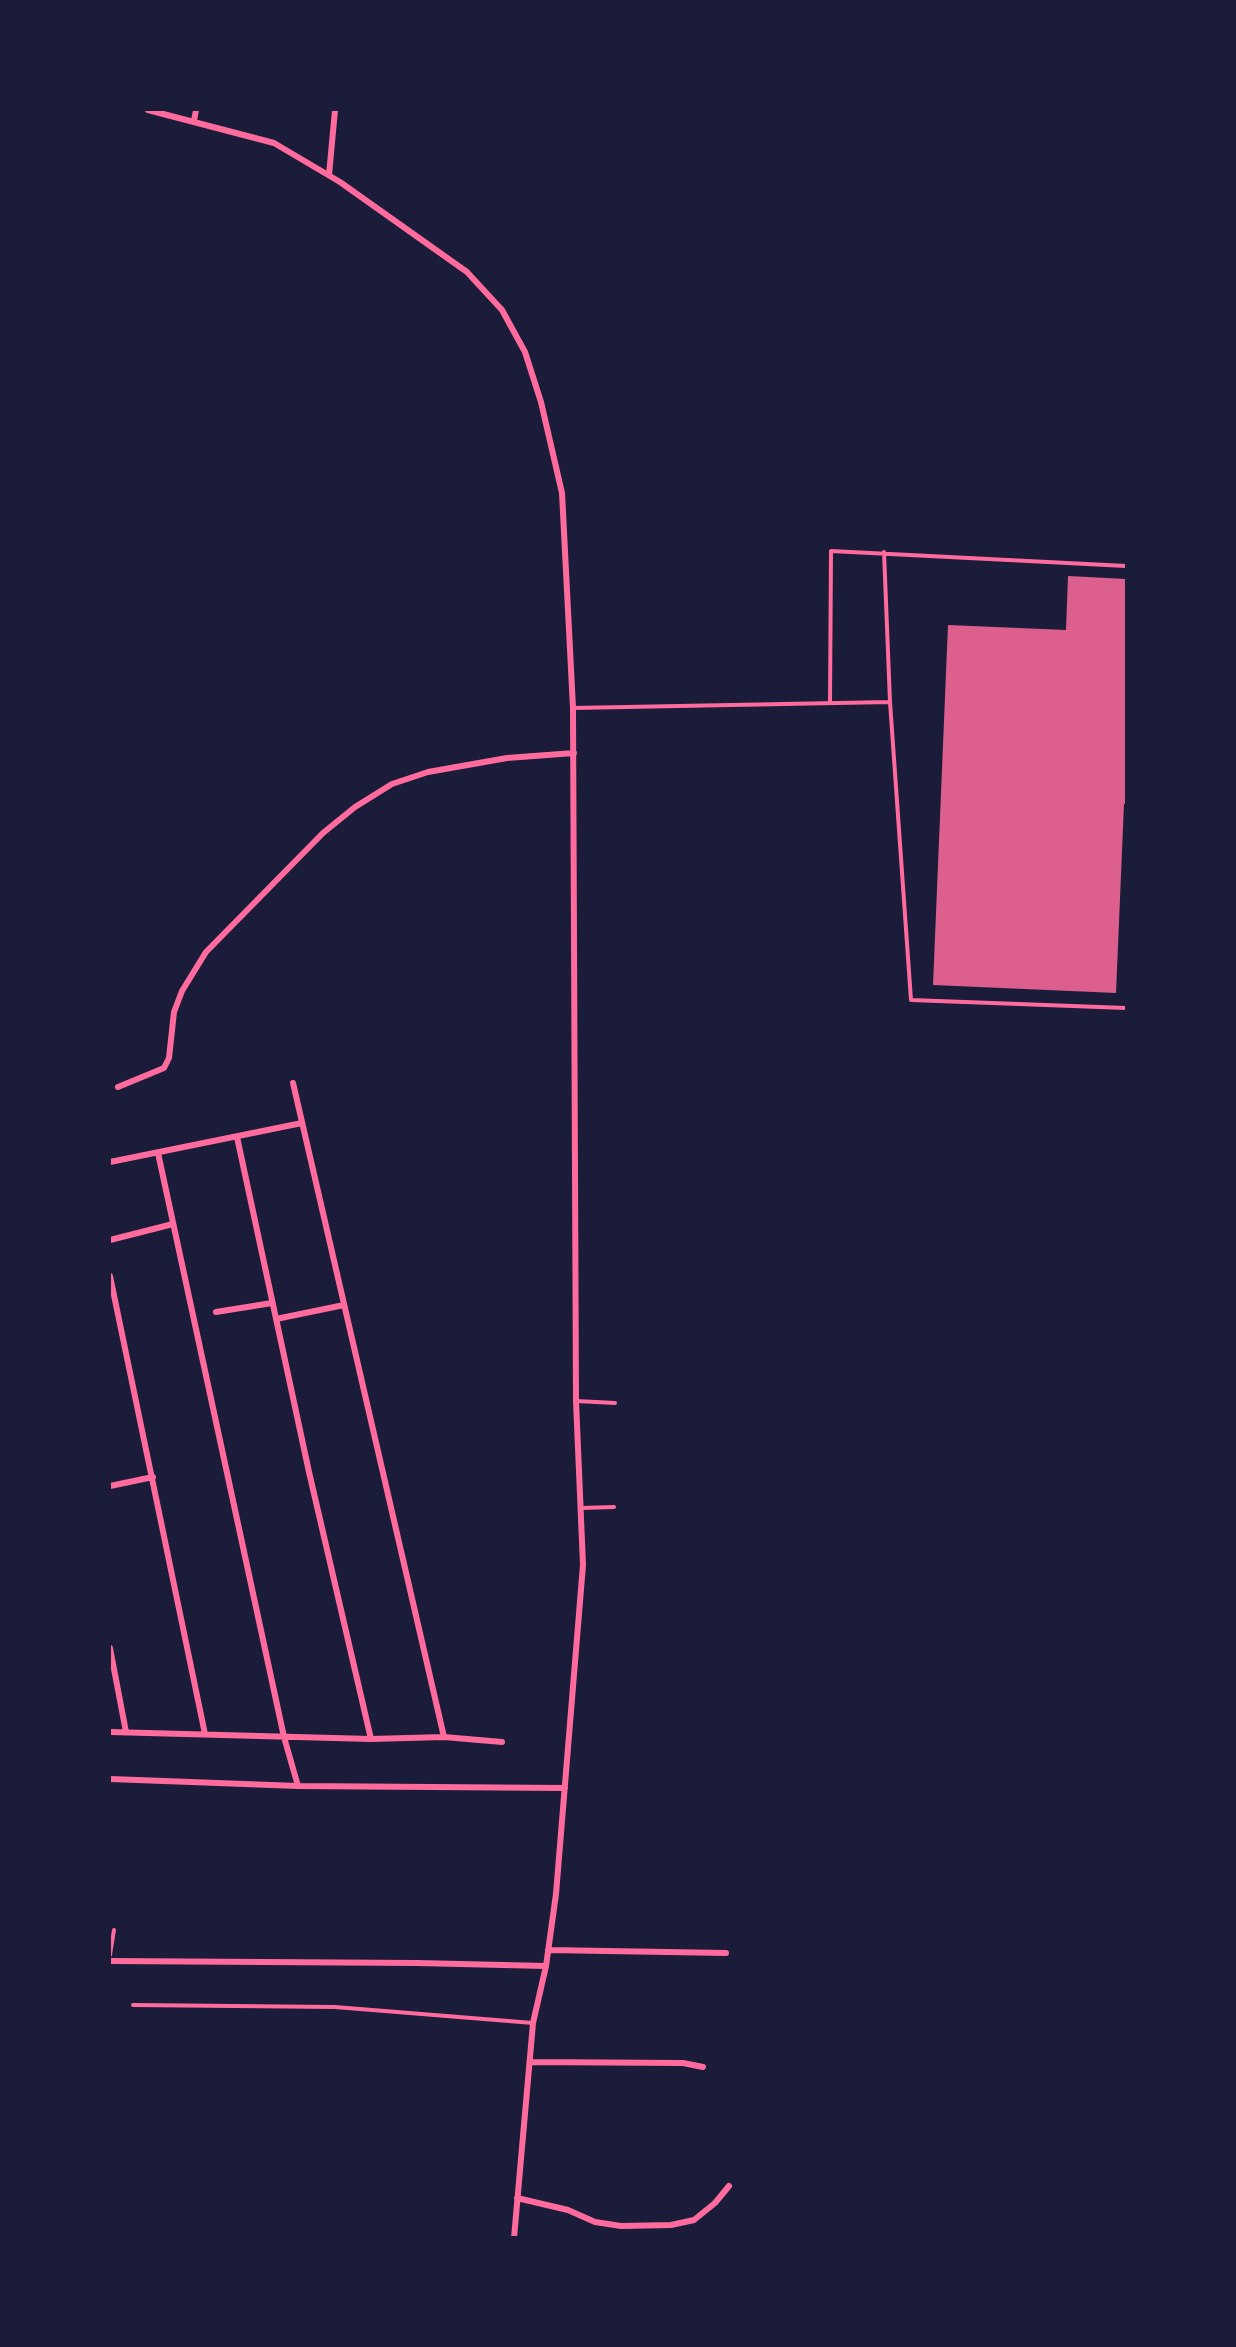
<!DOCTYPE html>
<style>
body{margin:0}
#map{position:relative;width:1236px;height:2347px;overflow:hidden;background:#1b1b3a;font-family:Commissioner,sans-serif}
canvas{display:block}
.frame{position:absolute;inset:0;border:111px solid #1b1b3a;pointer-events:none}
</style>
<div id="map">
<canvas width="1236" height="2347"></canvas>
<div class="frame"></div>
</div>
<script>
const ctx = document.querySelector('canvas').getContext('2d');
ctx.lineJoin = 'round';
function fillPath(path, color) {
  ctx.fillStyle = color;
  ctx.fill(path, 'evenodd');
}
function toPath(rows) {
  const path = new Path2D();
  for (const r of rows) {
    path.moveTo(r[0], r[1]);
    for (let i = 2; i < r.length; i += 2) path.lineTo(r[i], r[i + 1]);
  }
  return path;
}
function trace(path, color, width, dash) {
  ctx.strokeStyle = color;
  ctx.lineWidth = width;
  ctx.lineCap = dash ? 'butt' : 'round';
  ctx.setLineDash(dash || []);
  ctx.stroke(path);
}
fillPath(toPath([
 [1068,576,1126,579,1126,804,1124,804,1116,993,933,985,948,625,1066,630]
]), '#dd5f8e');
trace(toPath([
 [884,552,890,702,911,1000,1126,1008],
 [830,703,831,551,1126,566],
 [573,708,890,702],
 [576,1401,615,1403],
 [581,1508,614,1507],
 [110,1955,114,1930],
 [133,2005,335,2007,533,2023]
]), '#ff6b9d', 4);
trace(toPath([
 [148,110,274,143,340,182,467,272,502,310,525,352,541,402,562,493,573,708,576,1401,583,1565,556,1894,546,1966,533,2023,514,2238],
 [194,121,196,110],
 [329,175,335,110],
 [293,1083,444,1737],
 [118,1087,164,1068,169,1058,174,1012,182,991,206,952,323,833,355,807,392,784,428,772,507,758,574,753],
 [237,1137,309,1472,371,1739],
 [158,1153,284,1737,298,1786],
 [110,1162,302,1123],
 [110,1240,173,1224],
 [110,1276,205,1734],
 [216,1312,272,1303],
 [276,1319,344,1305],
 [110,1486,153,1477],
 [110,1648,126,1732],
 [110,1732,371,1739,444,1737,502,1742],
 [110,1779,298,1786,565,1788],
 [548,1950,726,1953],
 [110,1961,417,1963,546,1966],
 [530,2062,683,2063,703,2067],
 [517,2198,568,2210,595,2222,621,2226,671,2225,694,2220,715,2203,729,2186]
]), '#ff6b9d', 6);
</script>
